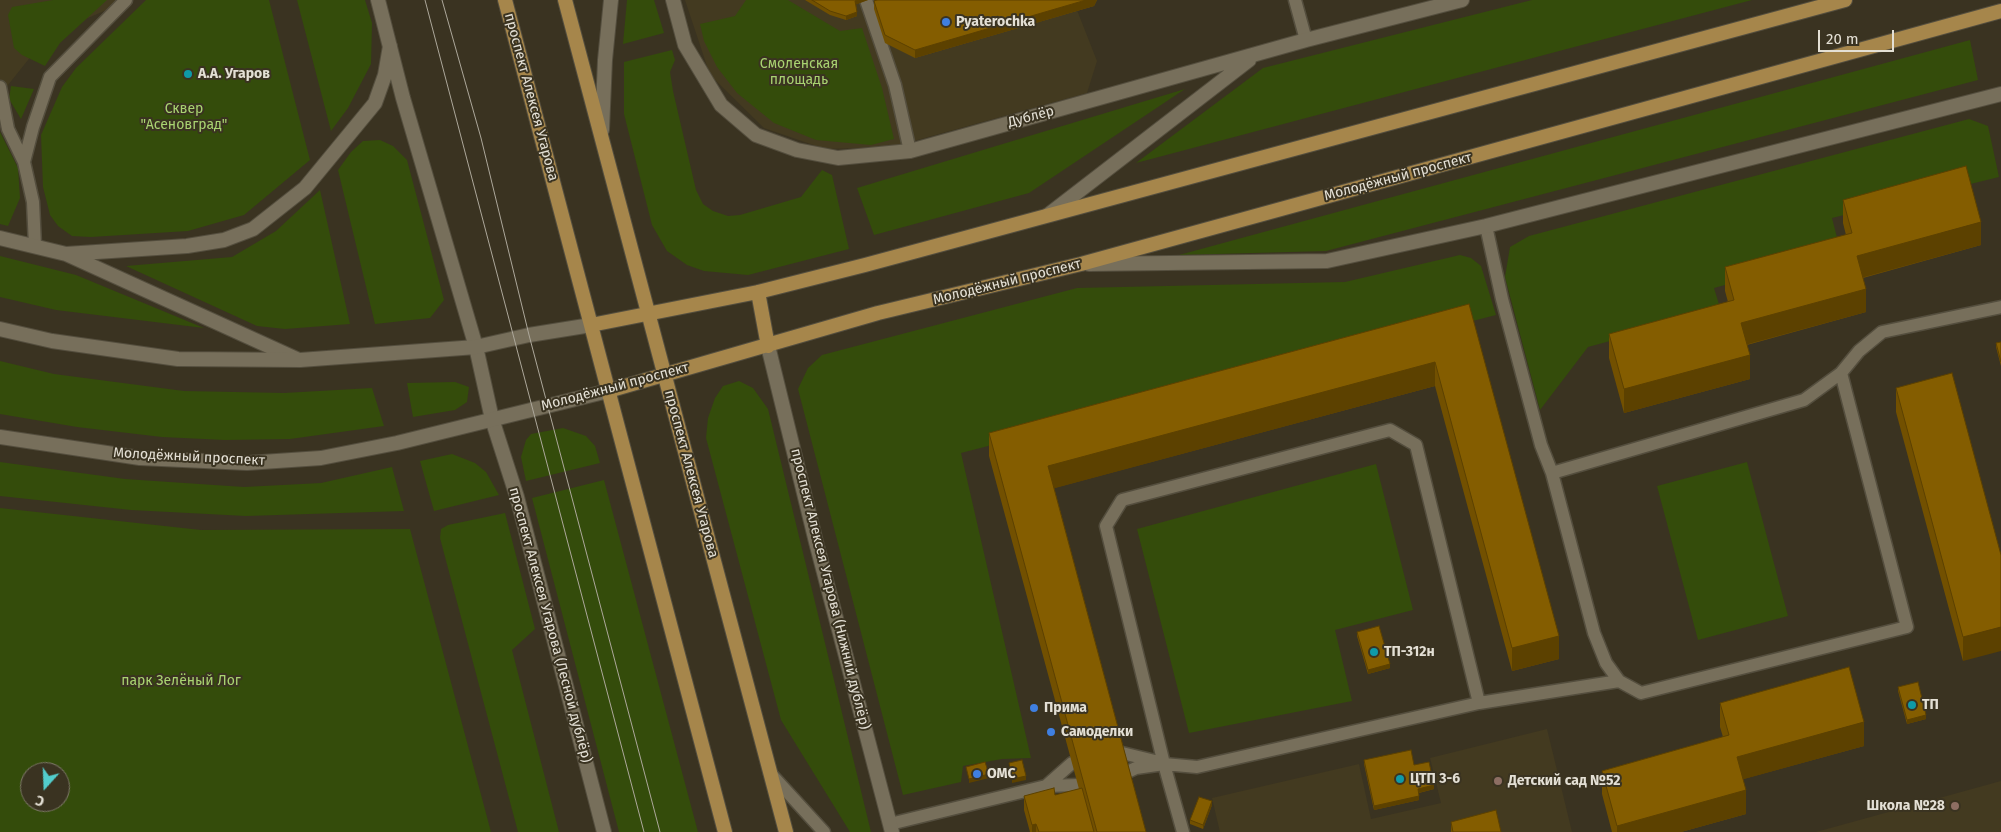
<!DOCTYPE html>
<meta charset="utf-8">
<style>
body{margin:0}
#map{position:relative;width:2001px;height:832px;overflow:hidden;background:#3a3321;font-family:"Fira Sans",sans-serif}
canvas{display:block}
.north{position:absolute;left:20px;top:762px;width:50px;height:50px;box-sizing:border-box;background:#3a3321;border:1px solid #7e7869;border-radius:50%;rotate:200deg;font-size:14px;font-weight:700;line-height:20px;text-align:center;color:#e4e0d5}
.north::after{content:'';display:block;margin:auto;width:18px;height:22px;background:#52cdcc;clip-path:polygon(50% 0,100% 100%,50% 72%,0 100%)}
.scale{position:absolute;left:1818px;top:30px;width:76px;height:22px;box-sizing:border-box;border:2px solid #e4e0d5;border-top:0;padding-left:6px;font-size:15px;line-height:18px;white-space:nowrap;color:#e4e0d5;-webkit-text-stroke:4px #3a3321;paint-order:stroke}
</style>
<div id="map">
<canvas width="2001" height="832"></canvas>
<div class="north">С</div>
<div class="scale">20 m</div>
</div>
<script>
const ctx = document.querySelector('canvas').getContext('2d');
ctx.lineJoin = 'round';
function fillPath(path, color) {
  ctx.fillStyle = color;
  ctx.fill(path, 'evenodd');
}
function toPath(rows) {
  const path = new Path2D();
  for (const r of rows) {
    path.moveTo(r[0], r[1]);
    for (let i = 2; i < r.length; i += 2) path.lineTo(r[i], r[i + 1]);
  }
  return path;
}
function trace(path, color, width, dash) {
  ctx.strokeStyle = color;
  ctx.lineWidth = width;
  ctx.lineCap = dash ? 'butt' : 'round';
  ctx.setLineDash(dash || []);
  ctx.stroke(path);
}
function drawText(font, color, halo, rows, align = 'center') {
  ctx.font = font + ' "Fira Sans",sans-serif';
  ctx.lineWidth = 4;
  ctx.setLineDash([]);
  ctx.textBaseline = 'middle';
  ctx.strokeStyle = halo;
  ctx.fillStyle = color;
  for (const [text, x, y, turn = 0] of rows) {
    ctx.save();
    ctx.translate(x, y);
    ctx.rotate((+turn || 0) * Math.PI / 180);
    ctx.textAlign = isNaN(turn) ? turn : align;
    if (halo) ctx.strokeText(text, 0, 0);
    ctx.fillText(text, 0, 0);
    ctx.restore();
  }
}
fillPath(toPath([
 [0,0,130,0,48,35,0,95],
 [685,0,1073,0,1097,61,1087,93,892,147,825,149,764,128,710,75],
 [1547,729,1572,832,1220,832,1212,798,1359,764,1371,819,1441,803,1430,758],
 [2001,781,2001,832,1816,832]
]), '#433a20');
fillPath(toPath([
 [53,0,107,0,60,43,45,66,22,55,14,48,8,15,12,7],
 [146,0,269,0,310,160,244,215,188,231,91,237,72,236,58,226,50,215,43,187,41,135,62,87,76,68],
 [297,0,365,0,372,23,371,64,348,108,331,131],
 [627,0,654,0,664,33,623,44],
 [746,0,788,0,840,31,862,28,882,88,894,139,871,145,816,140,774,123,737,93,717,67,704,41,700,24,735,16],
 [1532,0,1752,0,1136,163,1263,68],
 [1970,40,1978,80,1326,251,1179,255],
 [672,50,675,60,670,72,673,91,696,190,703,204,713,211,728,216,740,215,801,197,822,170,832,175,849,249,748,275,704,271,687,265,667,251,652,225,624,114,624,62],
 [11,86,34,89,21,119,9,99],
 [1185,89,1029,193,874,235,857,188],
 [1969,119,1988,126,1999,177,1832,218,1841,253,1714,288,1721,311,1588,347,1540,410,1505,277,1510,247,1529,236],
 [0,132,18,168,20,198,8,226,0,224],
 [380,140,393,146,407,160,444,300,430,318,375,324,338,170,351,152,363,141],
 [320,190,350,324,285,329,257,326,126,266,232,257,276,231],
 [1460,255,1471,258,1481,266,1496,315,961,453,1031,758,1002,759,963,766,961,782,903,795,798,389,808,368,822,355,1077,288,1345,282],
 [0,256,76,275,204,328,56,310,0,297],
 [0,361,54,374,184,391,284,393,372,388,384,426,290,439,225,440,162,437,77,427,0,414],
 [739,381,753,388,768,409,871,832,850,832,781,720,706,438,708,418,715,398,723,386],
 [455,382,469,387,467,402,455,410,413,417,407,383],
 [563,428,586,436,595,446,600,463,526,481,521,457,526,440,531,434],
 [452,454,475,463,486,472,499,495,434,511,420,461],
 [0,462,125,479,244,487,321,483,392,467,404,511,246,516,131,510,0,496],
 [1747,462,1788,616,1698,640,1657,486],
 [1376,464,1413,610,1335,630,1352,701,1189,733,1137,529],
 [604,480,698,832,619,832,532,498],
 [0,508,201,530,410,529,491,832,0,832],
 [30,772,60,772,60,802,30,802],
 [505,513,535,629,512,650,559,832,518,832,440,538,441,529,448,525]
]), '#344c0b');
const service = toPath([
 [866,0,895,85,910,151],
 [1295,0,1306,40],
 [0,87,8,129,24,162],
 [35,246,33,202,24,162,33,127,50,77,126,0],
 [1841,373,1859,351,1882,332,2001,307],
 [1552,473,1804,400,1841,373,1907,627,1641,693,1619,681],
 [1118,752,1159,762],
 [770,773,824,832],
 [1123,774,1136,768,1164,764,1197,767,1479,703,1619,681,1606,663,1594,633,1552,473,1541,445,1502,299,1486,226],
 [1046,786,1072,763],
 [890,824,1046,786,1079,785],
 [1183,832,1164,764,1106,526,1122,500,1390,430,1416,445,1479,703]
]);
const minor = toPath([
 [378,0,403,98,476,347],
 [673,0,685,45,721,105,756,135,797,150,838,158,910,151,1306,40,1462,0],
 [602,130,605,60,611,0],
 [1048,215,1249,60],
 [0,238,66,254,299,360],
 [66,254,187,246,224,240,253,229,305,188,375,103,385,75,390,46],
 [1089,264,1327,261,1486,226,2001,94],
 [768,346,816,542,892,832]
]);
const tertiary = toPath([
 [476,347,492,419,517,497,604,832]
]);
const secondary = toPath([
 [0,329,52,341,178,359,300,360,476,347,529,335,591,325],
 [0,437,140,458,247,463,321,458,397,443,608,391]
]);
const primary = toPath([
 [505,0,725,832],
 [565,0,786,832],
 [758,292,768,346],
 [591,325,758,292,865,265,1845,0],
 [608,391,878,313,1081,264,2001,11]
]);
trace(service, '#544e3e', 15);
trace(minor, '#544e3e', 16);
trace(tertiary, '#544e3e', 16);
trace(secondary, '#544e3e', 16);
trace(primary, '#544e3e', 16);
trace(service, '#776f5b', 12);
trace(minor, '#776f5b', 14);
trace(tertiary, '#776f5b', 14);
trace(secondary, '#776f5b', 14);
trace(primary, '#a6864b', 14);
trace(toPath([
 [425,0,644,832],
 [442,0,481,138,529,335,660,832]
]), '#ada89b', 1);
fillPath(toPath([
 [805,0,868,0,856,4,857,16,846,20,830,15],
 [877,0,1097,0,1094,6,915,58,885,43,874,9,874,1],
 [1843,200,1981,245,1863,278,1866,312,1747,345,1750,379,1624,413,1609,358,1609,334,1728,302,1725,291,1725,267,1846,235,1843,223],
 [1469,304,1559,659,1512,671,1435,386,1054,488,1146,832,1030,832,1024,810,1024,796,1055,795,1079,789,989,456,989,433],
 [2001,342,2001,366,1996,347,1996,343],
 [1896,388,2001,555,1963,661,1896,412],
 [1357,632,1390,668,1368,674,1357,636],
 [1898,687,1926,719,1907,724,1898,691],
 [1720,703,1864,746,1743,779,1746,814,1681,832,1612,832,1602,794,1602,771,1723,737,1720,727],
 [1364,760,1414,765,1434,789,1419,793,1419,800,1374,810,1364,764],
 [1212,805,1203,829,1190,824,1190,820],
 [1451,822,1501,832,1451,832]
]), '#725000');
fillPath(toPath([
 [857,0,868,0,855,5,855,1],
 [1086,0,1097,0,1094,6,915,58,915,50],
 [857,12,857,16,846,20,846,16],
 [1981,222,1981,245,1857,279,1857,256],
 [1866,289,1866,312,1741,346,1741,323],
 [1750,355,1750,379,1624,413,1624,389],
 [1435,362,1435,386,1048,490,1048,466],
 [2001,627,2001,651,1963,661,1963,637],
 [1559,636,1559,659,1512,671,1512,648],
 [1390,664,1390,668,1368,674,1368,670],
 [1926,715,1926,719,1907,724,1907,720],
 [1864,722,1864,746,1737,781,1737,757],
 [989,774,989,778,969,783,969,779],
 [1026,776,1026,780,1012,783,1012,779],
 [1434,785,1434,789,1418,793,1418,789],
 [1746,790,1746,814,1681,832,1617,832,1617,826],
 [1419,796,1419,800,1374,810,1374,806],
 [1212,801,1212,805,1203,829,1203,825],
 [1036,824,1036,832,1032,832,1032,825]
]), '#5c4100');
const building = toPath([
 [812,0,857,0,855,1,857,12,846,16,830,11,812,0],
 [877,0,1086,0,915,50,885,35,874,1,877,0],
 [1966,166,1981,222,1857,256,1866,289,1741,323,1750,355,1624,389,1609,334,1734,300,1725,267,1852,233,1843,200,1966,166],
 [1469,304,1559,636,1512,648,1435,362,1048,466,1146,832,1097,832,989,433,1469,304],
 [2001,342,2001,362,1996,343,2001,342],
 [1952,373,2001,555,2001,627,1963,637,1896,388,1952,373],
 [1379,626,1390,664,1368,670,1357,632,1379,626],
 [1849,667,1864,722,1737,757,1746,790,1617,826,1602,771,1729,735,1720,703,1849,667],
 [1918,682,1926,715,1907,720,1898,687,1918,682],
 [1411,750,1414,765,1429,762,1434,785,1418,789,1419,796,1374,806,1364,760,1411,750],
 [1022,760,1026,776,1012,779,1009,763,1022,760],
 [985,762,989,774,969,779,966,767,985,762],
 [1054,788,1055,795,1082,788,1094,832,1039,832,1036,824,1032,825,1024,796,1054,788],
 [1199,797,1212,801,1203,825,1190,820,1199,797],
 [1496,810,1501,832,1453,832,1451,822,1496,810]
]);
fillPath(building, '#845d00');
trace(building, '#5c4100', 1);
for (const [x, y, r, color] of [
 [946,22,5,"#3f7fe0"],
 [188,74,5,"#0f9aa8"],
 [1374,652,5,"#0f9aa8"],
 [1912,705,5,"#0f9aa8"],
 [1034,708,5,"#3f7fe0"],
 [1051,732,5,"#3f7fe0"],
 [977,774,5,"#3f7fe0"],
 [1400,779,5,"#0f9aa8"],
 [1498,781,5,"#8d6e63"],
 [1955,806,5,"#8d6e63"]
]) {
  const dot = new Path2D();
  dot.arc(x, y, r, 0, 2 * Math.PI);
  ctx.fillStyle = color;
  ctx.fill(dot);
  trace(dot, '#3a3321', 2);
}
drawText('bold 14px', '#e4e0d5', '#3a3321', [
 ["Pyaterochka",956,22],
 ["А.А. Угаров",198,74],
 ["ТП-312н",1384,652],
 ["ТП",1922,705],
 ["Прима",1044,708],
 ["Самоделки",1061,732],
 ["ОМС",987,774],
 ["ЦТП 3-6",1410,779],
 ["Детский сад №52",1508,781],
 ["Школа №28",1945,806,"right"]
], 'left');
drawText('14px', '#a9d371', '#3a3321', [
 ["Смоленская",799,64],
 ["площадь",799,80],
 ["Сквер",184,109],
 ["\"Асеновград\"",184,125],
 ["парк Зелёный Лог",181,681]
]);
drawText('14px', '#e4e0d5', '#3a3321', [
 ["проспект Алексея Угарова",531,97,75],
 ["Дублёр",1031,117,-15],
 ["Молодёжный проспект",1398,177,-15],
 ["Молодёжный проспект",1007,282,-14],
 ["Молодёжный проспект",615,387,-15],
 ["Молодёжный проспект",189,457,3],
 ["проспект Алексея Угарова",691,474,75],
 ["проспект Алексея Угарова (Нижний дублёр)",830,589,76],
 ["проспект Алексея Угарова (Лесной дублёр)",550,625,75]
]);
</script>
